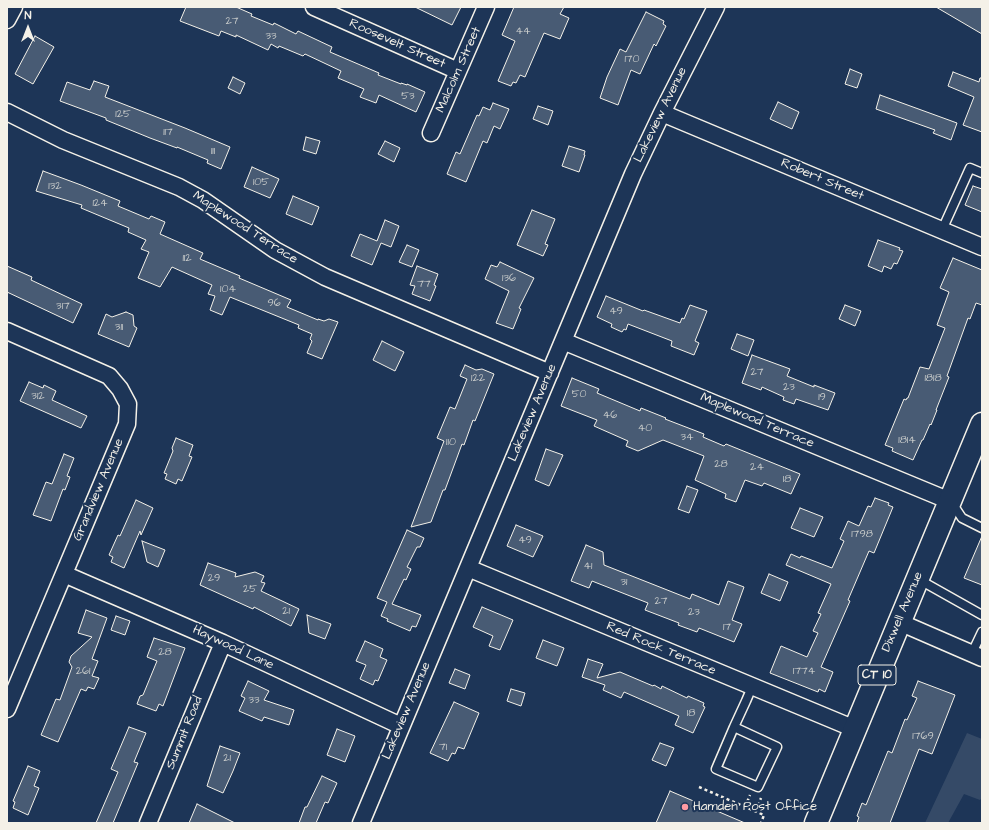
<!DOCTYPE html>
<style>
body{margin:0}
#map{position:relative;width:989px;height:830px;overflow:hidden;background:#1d3557;font-family:"Architects Daughter",sans-serif}
canvas{display:block}
.frame{position:absolute;inset:0;border:8px solid #f4f1e8;pointer-events:none}
.north{position:absolute;left:8px;top:8px;width:40px;height:40px;-webkit-text-stroke:3px #1d3557;paint-order:stroke;rotate:0deg;font-size:11px;font-weight:700;line-height:16px;text-align:center;color:#f4f1e8}
.north::after{content:'';display:block;margin:auto;width:14px;height:18px;background:#f4f1e8;clip-path:polygon(50% 0,100% 100%,50% 72%,0 100%)}
</style>
<div id="map">
<canvas width="989" height="830"></canvas>
<div class="frame"></div>
<div class="north">N</div>
</div>
<script>
const ctx = document.querySelector('canvas').getContext('2d');
ctx.lineJoin = 'round';
function fillPath(path, color) {
  ctx.fillStyle = color;
  ctx.fill(path, 'evenodd');
}
function toPath(rows) {
  const path = new Path2D();
  for (const r of rows) {
    path.moveTo(r[0], r[1]);
    for (let i = 2; i < r.length; i += 2) path.lineTo(r[i], r[i + 1]);
  }
  return path;
}
function trace(path, color, width, dash) {
  ctx.strokeStyle = color;
  ctx.lineWidth = width;
  ctx.lineCap = dash ? 'butt' : 'round';
  ctx.setLineDash(dash || []);
  ctx.stroke(path);
}
function drawText(font, color, halo, rows, align = 'center') {
  ctx.font = font + ' "Architects Daughter",sans-serif';
  ctx.lineWidth = 4;
  ctx.setLineDash([]);
  ctx.textBaseline = 'middle';
  ctx.strokeStyle = halo;
  ctx.fillStyle = color;
  for (const [text, x, y, turn = 0] of rows) {
    ctx.save();
    ctx.translate(x, y);
    ctx.rotate((+turn || 0) * Math.PI / 180);
    ctx.textAlign = isNaN(turn) ? turn : align;
    if (halo) ctx.strokeText(text, 0, 0);
    ctx.fillText(text, 0, 0);
    ctx.restore();
  }
}
fillPath(toPath([
 [967,733,982,739,982,798,980,800,964,794,948,823,925,823]
]), '#354a67');
const building = toPath([
 [186,7,236,7,252,14,251,16,273,25,274,23,296,34,298,31,332,47,330,52,379,73,378,75,401,84,401,83,407,85,407,84,425,92,416,112,379,95,376,103,360,97,364,89,338,78,341,71,305,54,303,56,279,46,278,48,271,44,268,50,236,35,236,37,221,31,219,36,180,21,186,7],
 [415,7,461,7,452,25,415,7],
 [514,7,564,7,560,14,569,18,560,39,544,33,525,77,520,75,516,83,513,82,511,86,498,81,515,41,502,35,514,7],
 [936,7,982,7,982,34,936,7],
 [646,12,664,21,663,24,666,26,656,46,654,44,640,74,631,70,618,105,600,98,607,77,620,49,626,52,646,12],
 [35,36,54,47,33,84,15,74,35,36],
 [850,69,862,74,857,88,845,84,850,69],
 [953,72,979,82,980,78,982,78,982,132,963,125,974,97,948,86,953,72],
 [233,77,245,83,240,94,228,88,233,77],
 [94,81,109,86,105,97,185,128,230,147,221,169,207,163,208,160,177,147,177,148,150,138,106,120,106,118,60,101,67,82,90,90,94,81],
 [880,95,957,123,951,140,933,133,935,130,876,109,880,95],
 [778,102,799,112,792,129,770,119,778,102],
 [493,103,509,109,500,129,494,126,487,143,483,141,466,182,447,174,456,152,460,154,477,115,479,116,483,107,490,110,493,103],
 [538,106,553,111,548,125,533,119,538,106],
 [306,137,320,141,316,154,303,150,306,137],
 [385,141,400,148,394,162,378,154,385,141],
 [569,146,585,151,584,155,585,155,579,172,562,166,569,146],
 [252,167,279,179,270,198,244,187,252,167],
 [43,171,81,185,120,201,118,206,149,219,151,216,165,222,160,234,203,253,200,259,240,276,239,278,291,300,287,307,318,320,318,319,324,321,329,319,338,322,322,359,307,353,312,341,310,339,312,334,298,328,299,325,230,297,222,315,210,310,215,296,208,294,212,285,172,267,160,287,138,278,149,252,141,249,146,240,128,232,129,228,81,208,82,205,36,191,43,171],
 [973,186,982,189,982,212,965,205,973,186],
 [293,196,319,207,312,225,286,214,293,196],
 [532,210,555,219,545,244,548,245,543,256,517,245,532,210],
 [385,220,399,226,391,247,381,243,372,265,351,256,360,234,377,241,385,220],
 [878,240,900,248,899,250,903,251,897,264,894,263,891,269,884,266,882,272,868,266,878,240],
 [407,245,419,250,412,267,399,262,407,245],
 [953,258,982,270,982,305,976,303,970,319,968,318,947,376,949,377,936,410,937,410,931,425,930,424,923,440,922,440,913,460,892,451,893,448,885,445,904,399,906,400,907,398,908,398,920,367,929,369,945,328,937,325,949,292,940,288,953,258],
 [500,262,534,278,519,308,521,309,513,329,496,323,509,291,485,279,491,265,497,267,500,262],
 [7,266,32,277,31,280,82,304,73,323,7,292,7,266],
 [417,266,438,274,434,285,436,286,430,301,412,294,415,286,410,285,417,266],
 [606,296,643,311,644,310,680,323,682,318,684,319,690,305,707,311,695,341,699,343,694,355,671,346,672,341,628,324,626,330,624,329,622,332,611,327,612,324,597,317,606,296],
 [845,305,861,311,855,326,839,319,845,305],
 [126,312,133,315,134,326,137,328,129,347,98,334,106,314,112,317,126,312],
 [737,334,754,340,748,356,731,349,737,334],
 [382,341,404,352,395,371,373,360,382,341],
 [752,355,790,369,787,376,814,387,814,385,835,393,828,410,796,399,794,404,783,400,784,397,762,387,761,390,742,383,752,355],
 [465,365,476,370,482,369,494,374,475,421,473,420,464,445,462,444,445,490,443,490,431,522,411,527,444,441,437,438,440,431,450,407,455,409,467,379,460,376,465,365],
 [572,378,599,389,597,393,640,411,641,408,666,418,665,419,704,434,703,437,724,446,726,444,800,474,791,494,764,483,762,486,745,480,736,502,725,498,726,494,695,480,704,456,663,440,638,451,626,446,628,441,594,426,597,420,561,406,572,378],
 [29,382,43,388,44,385,56,391,52,400,87,416,81,428,20,401,29,382],
 [176,438,193,445,189,456,192,457,182,481,178,479,176,484,165,479,167,474,164,473,173,451,172,448,176,438],
 [546,449,563,455,549,486,535,480,546,449],
 [64,454,74,458,67,476,70,477,65,490,63,489,51,521,33,515,46,482,52,484,64,454],
 [687,486,698,490,689,513,678,509,687,486],
 [875,498,889,503,888,505,893,507,874,553,869,551,848,600,850,601,821,667,833,672,825,692,819,689,818,692,770,673,781,646,807,657,818,633,813,631,821,614,818,613,831,584,786,565,791,554,800,558,801,556,832,568,844,541,840,539,848,521,859,526,868,506,871,507,875,498],
 [136,500,153,508,141,535,140,531,124,568,111,562,113,557,109,555,118,535,120,536,136,500],
 [800,508,823,517,814,537,791,528,800,508],
 [516,525,543,536,533,557,507,546,516,525],
 [407,530,424,538,420,547,417,547,407,567,411,569,406,580,404,579,392,604,421,615,416,627,412,626,410,631,387,621,388,619,381,616,387,602,377,598,407,530],
 [982,536,982,585,964,578,982,536],
 [142,541,165,550,158,567,147,562,142,541],
 [586,545,603,552,604,565,690,599,692,594,719,605,728,581,744,587,732,620,742,624,734,642,699,628,697,632,678,625,679,623,645,610,648,603,592,581,589,588,571,581,586,545],
 [208,563,236,573,235,577,255,572,264,576,261,582,265,583,261,591,299,609,291,626,254,607,253,609,200,585,208,563],
 [769,574,788,582,780,601,761,593,769,574],
 [482,607,513,620,500,650,489,646,493,636,473,627,482,607],
 [86,610,107,618,92,659,98,661,92,676,99,678,94,689,88,687,86,691,81,689,58,742,41,735,56,699,60,700,72,667,69,662,71,656,92,637,78,633,86,610],
 [307,615,331,624,325,639,309,633,307,615],
 [116,616,130,621,125,635,111,630,116,616],
 [154,638,185,648,163,706,159,704,156,711,137,704,140,696,143,695,157,661,147,657,154,638],
 [543,640,564,648,557,666,536,658,543,640],
 [365,641,383,649,380,657,387,660,378,681,375,680,373,685,360,679,366,665,356,661,365,641],
 [588,659,603,664,597,678,620,672,653,686,654,685,661,689,662,686,687,698,688,696,704,703,703,706,705,707,693,733,675,725,679,716,624,692,621,698,603,690,605,685,582,677,588,659],
 [455,669,470,675,465,689,449,683,455,669],
 [248,681,269,691,264,700,294,710,289,725,264,717,262,721,239,711,245,698,241,696,248,681],
 [918,681,955,695,932,754,919,749,890,823,857,823,859,817,857,816,862,803,866,805,888,751,892,753,905,719,907,720,917,698,912,696,918,681],
 [511,689,525,693,521,706,507,701,511,689],
 [454,702,479,713,464,749,458,747,455,754,452,753,448,761,430,753,454,702],
 [129,727,146,733,134,762,138,763,113,823,96,823,118,772,111,769,129,727],
 [337,729,355,736,345,762,327,755,337,729],
 [660,743,674,748,666,766,652,760,660,743],
 [220,746,240,753,233,771,223,793,207,786,220,746],
 [28,766,40,771,34,786,39,788,28,815,13,808,15,802,13,801,28,766],
 [322,776,337,783,328,803,325,802,316,823,299,823,305,807,307,807,322,776],
 [670,791,745,823,656,823,670,791],
 [197,804,235,823,189,823,197,804]
]);
fillPath(building, '#485b74');
trace(building, '#f4f1e8', 1);
const lane = toPath([
 [942,230,970,168,982,173],
 [952,503,962,518,982,528],
 [918,579,982,615],
 [972,653,982,632],
 [734,727,777,747,758,787,716,769,734,727,746,701,752,687]
]);
const street = toPath([
 [314,7,458,71],
 [7,20,14,7],
 [7,112,63,140,179,187,203,200,275,250,325,277,550,373],
 [662,113,982,247],
 [431,133,486,7],
 [7,331,109,376,120,389,128,404,127,424,7,709],
 [563,341,950,501],
 [468,568,855,729],
 [64,574,223,643,401,726],
 [899,622,982,658],
 [148,823,223,643],
 [361,823,633,174,662,113,716,7]
]);
const primary = toPath([
 [816,823,982,424]
]);
trace(lane, '#f4f1e8', 11);
trace(street, '#f4f1e8', 19);
trace(primary, '#f4f1e8', 25);
trace(toPath([
 [699,787,764,815,761,823],
 [745,807,750,795],
 [756,811,761,798]
]), '#f4f1e8', 2.5, [3, 3]);
trace(lane, '#1d3557', 8);
trace(street, '#1d3557', 16);
trace(primary, '#1d3557', 22);
for (const [x, y, r, color] of [
 [685,807,4,"#ff9aa2"]
]) {
  const dot = new Path2D();
  dot.arc(x, y, r, 0, 2 * Math.PI);
  ctx.fillStyle = color;
  ctx.fill(dot);
  trace(dot, '#1d3557', 1.5);
}
drawText('11px', '#c9cccb', null, [
 ["27",232,22],
 ["44",523,32],
 ["33",271,37],
 ["170",632,60],
 ["53",408,97],
 ["125",123,115],
 ["117",168,133],
 ["111",213,152],
 ["105",261,183],
 ["132",55,187],
 ["124",100,204],
 ["112",187,259],
 ["136",509,279],
 ["77",424,285],
 ["104",228,290],
 ["96",274,304],
 ["317",63,307],
 ["49",616,312],
 ["311",119,328],
 ["27",757,373],
 ["122",478,379],
 ["1818",933,379],
 ["23",789,388],
 ["50",579,395],
 ["312",38,397],
 ["19",822,398],
 ["46",610,416],
 ["40",645,429],
 ["34",687,438],
 ["1814",907,441],
 ["110",451,443],
 ["28",721,465],
 ["24",757,468],
 ["18",787,480],
 ["1798",862,535],
 ["49",525,541],
 ["41",588,567],
 ["29",214,579],
 ["31",624,583],
 ["25",250,590],
 ["27",661,602],
 ["21",286,612],
 ["23",694,613],
 ["17",727,628],
 ["28",165,653],
 ["261",83,672],
 ["1774",804,672],
 ["33",254,701],
 ["18",691,714],
 ["1769",923,737],
 ["71",443,748],
 ["21",227,759]
]);
for (const [x, y, w] of [
 [877,675,38]
]) {
  const box = new Path2D();
  box.roundRect(x - w / 2, y - 10, w, 20, 3);
  ctx.fillStyle = '#1d3557';
  ctx.fill(box);
  trace(box, '#f4f1e8', 1);
}
drawText('bold 12px', '#f4f1e8', null, [
 ["CT 10",877,675]
]);
drawText('13px', '#f4f1e8', '#1d3557', [
 ["Roosevelt Street",397,44,24],
 ["Malcolm Street",459,70,-66],
 ["Lakeview Avenue",661,115,-64],
 ["Robert Street",822,180,23],
 ["Maplewood Terrace",245,228,33],
 ["Lakeview Avenue",533,413,-67],
 ["Maplewood Terrace",757,421,23],
 ["Grandview Avenue",99,490,-67],
 ["Dixwell Avenue",903,612,-67],
 ["Haywood Lane",233,648,25],
 ["Red Rock Terrace",661,649,23],
 ["Lakeview Avenue",407,711,-67],
 ["Summit Road",185,733,-68]
]);
drawText('13px', '#f4f1e8', '#1d3557', [
 ["Hamden Post Office",693,807]
], 'left');
</script>
